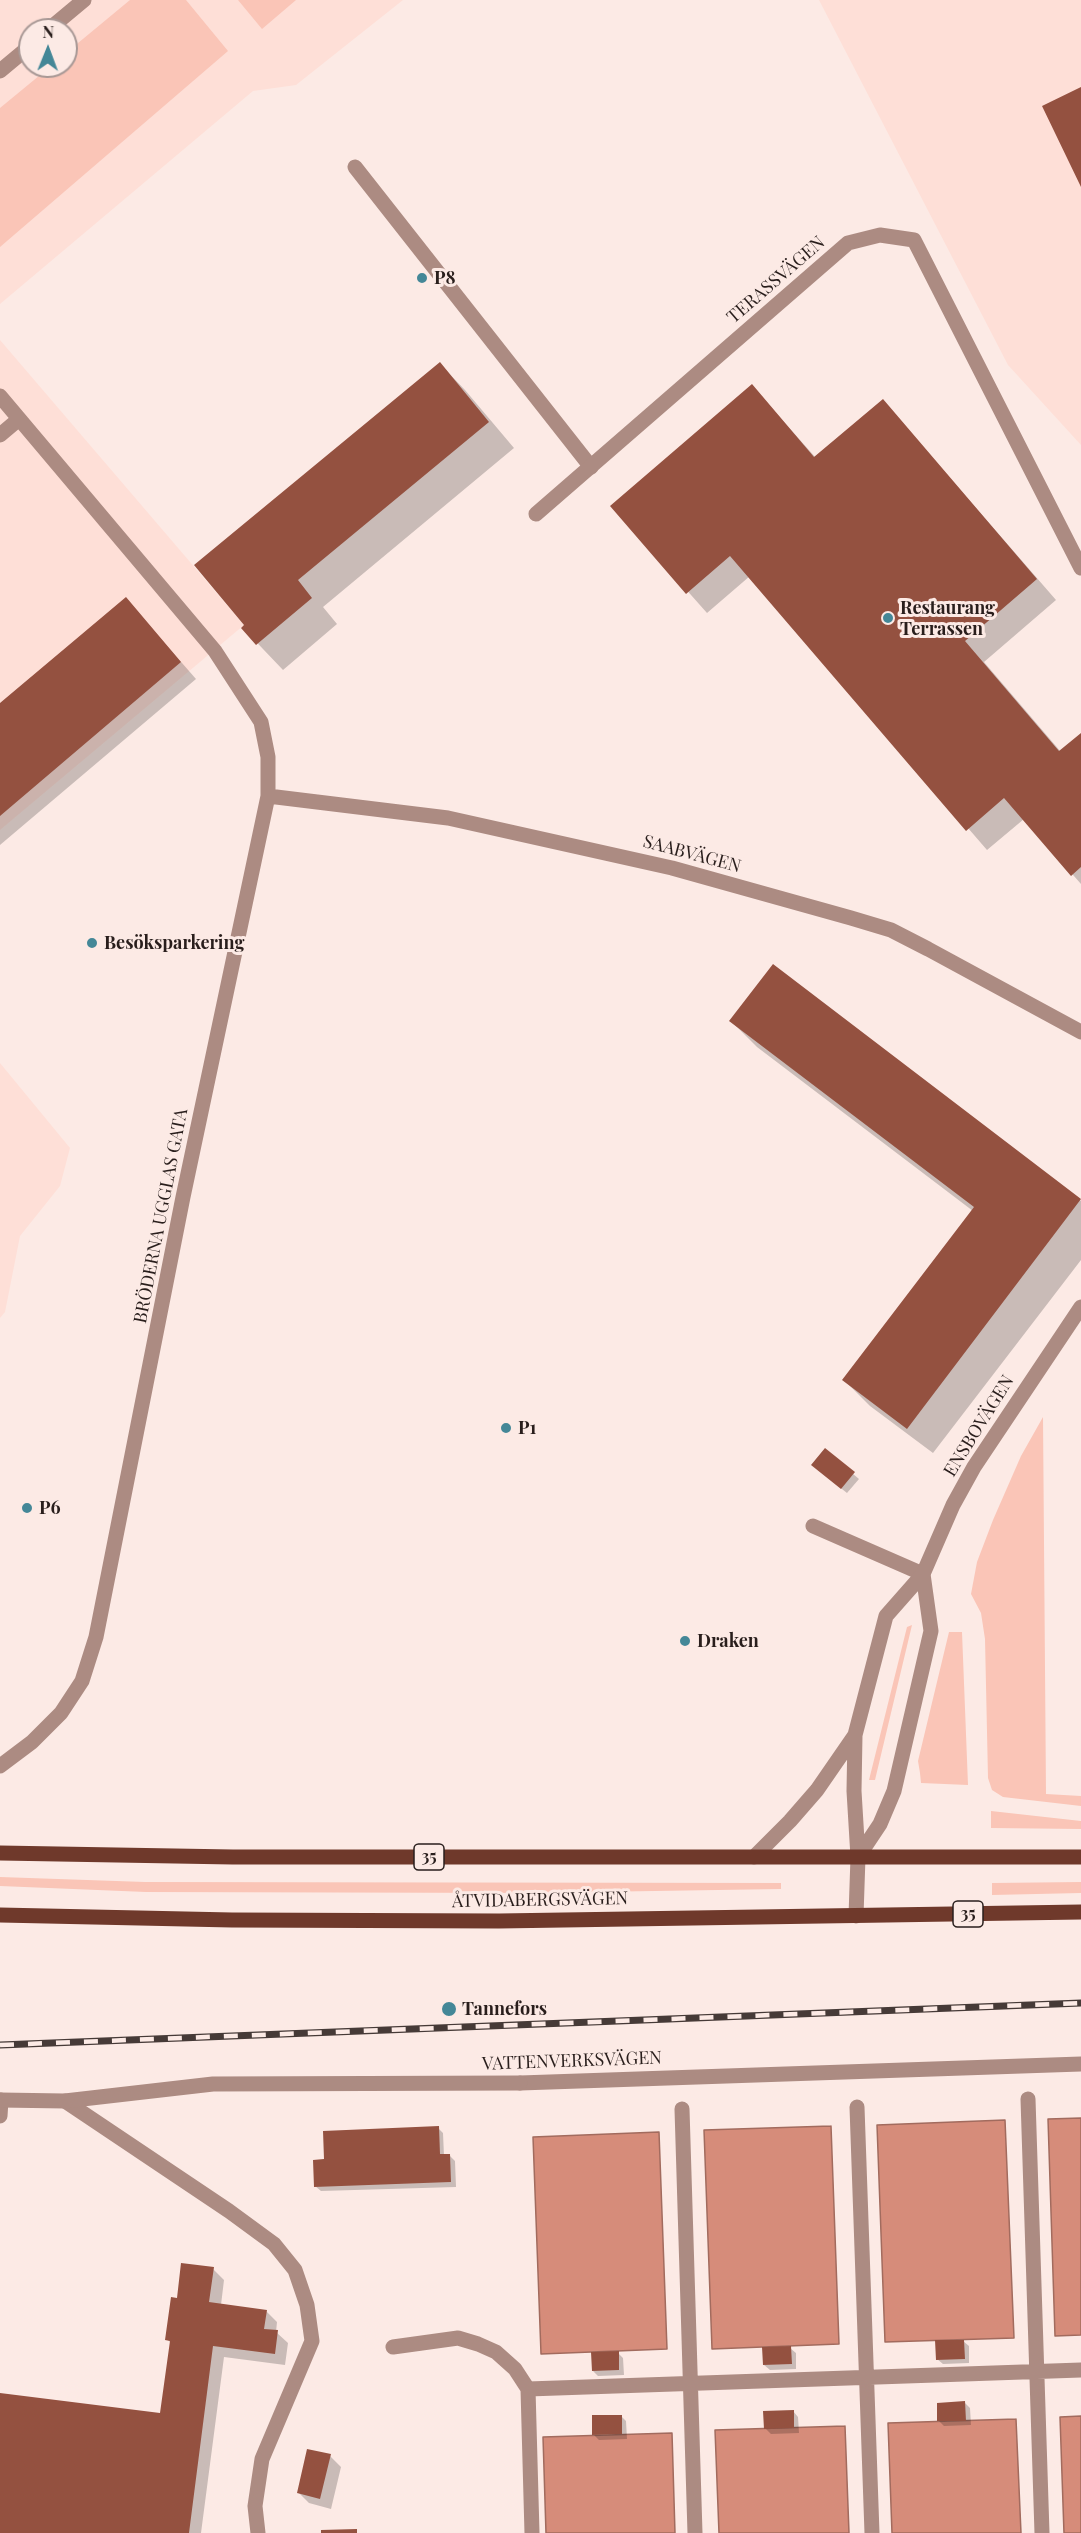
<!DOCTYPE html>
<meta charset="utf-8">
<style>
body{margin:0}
#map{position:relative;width:1081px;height:2533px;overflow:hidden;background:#fceae5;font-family:"Playfair Display",serif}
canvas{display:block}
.north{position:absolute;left:18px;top:18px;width:60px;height:60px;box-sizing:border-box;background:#fceae5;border:2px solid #a89895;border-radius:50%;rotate:1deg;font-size:16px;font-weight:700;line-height:24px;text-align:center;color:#291e1c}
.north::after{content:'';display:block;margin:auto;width:21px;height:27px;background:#448797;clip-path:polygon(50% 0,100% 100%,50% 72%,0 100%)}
</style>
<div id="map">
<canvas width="1081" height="2533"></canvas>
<div class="north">N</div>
</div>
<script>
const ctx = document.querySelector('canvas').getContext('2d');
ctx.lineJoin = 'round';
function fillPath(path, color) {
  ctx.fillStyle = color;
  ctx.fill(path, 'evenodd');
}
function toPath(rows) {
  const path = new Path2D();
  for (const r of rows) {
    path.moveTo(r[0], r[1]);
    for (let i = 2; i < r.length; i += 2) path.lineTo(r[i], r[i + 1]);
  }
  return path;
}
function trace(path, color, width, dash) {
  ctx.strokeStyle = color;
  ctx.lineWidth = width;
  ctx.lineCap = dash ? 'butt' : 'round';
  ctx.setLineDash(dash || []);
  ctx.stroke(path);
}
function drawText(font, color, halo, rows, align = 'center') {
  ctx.font = font + ' "Playfair Display",serif';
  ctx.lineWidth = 6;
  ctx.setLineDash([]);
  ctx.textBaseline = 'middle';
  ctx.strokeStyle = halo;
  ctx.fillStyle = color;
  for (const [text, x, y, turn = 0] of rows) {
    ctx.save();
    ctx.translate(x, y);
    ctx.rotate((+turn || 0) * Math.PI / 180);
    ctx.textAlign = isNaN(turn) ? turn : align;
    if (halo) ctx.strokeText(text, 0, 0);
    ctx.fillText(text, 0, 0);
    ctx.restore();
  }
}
fillPath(toPath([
 [0,0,403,0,296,85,253,91,0,304],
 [30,30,66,30,66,66,30,66],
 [819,0,1081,0,1081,445,1008,365],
 [0,340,244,625,0,830],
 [0,1063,70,1148,60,1186,20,1236,5,1312,0,1318]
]), '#fedfd7');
fillPath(toPath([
 [130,0,186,0,228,51,0,247,0,108,51,66,66,66,66,53],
 [238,0,296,0,262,29],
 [1043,1417,1046,1794,1081,1796,1081,1806,1003,1797,992,1790,988,1778,985,1639,981,1613,971,1594,977,1562,993,1520,1021,1456],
 [912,1625,875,1780,869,1780,907,1627],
 [949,1632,962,1632,968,1785,921,1783,920,1773,918,1761],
 [991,1811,1081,1821,1081,1829,991,1828],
 [0,1877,145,1882,781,1883,781,1889,528,1893,146,1892,0,1886],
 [1081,1882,1081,1893,992,1895,992,1883]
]), '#fac5b7');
const water = toPath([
 [1081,2118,1081,2335,1055,2336,1048,2119,1081,2118],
 [1005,2120,1014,2338,885,2342,877,2125,1005,2120],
 [831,2126,839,2344,712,2349,704,2130,831,2126],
 [659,2132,667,2349,541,2354,533,2137,659,2132],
 [1081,2416,1081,2533,1064,2533,1060,2417,1081,2416],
 [1016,2419,1021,2533,892,2533,888,2423,1016,2419],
 [845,2426,849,2533,719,2533,715,2430,845,2426],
 [672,2433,675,2533,546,2533,543,2437,672,2433]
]);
fillPath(water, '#d68c7a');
trace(water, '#a26b5e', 1.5);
fillPath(toPath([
 [440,364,465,390,514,448,323,607,337,624,283,670,243,628],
 [752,386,816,458,883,401,1056,600,984,662,1061,752,1081,736,1081,884,1024,819,987,850,750,576,707,613,612,506],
 [126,599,196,679,0,845,0,705],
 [773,967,1081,1201,1081,1260,933,1453,870,1406,844,1380,973,1211,757,1047,731,1021],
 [825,1450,859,1479,847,1493,818,1470],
 [438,2128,443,2133,444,2156,450,2156,455,2161,456,2187,321,2191,315,2186,326,2161],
 [213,2269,224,2280,221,2305,266,2311,277,2322,276,2332,288,2343,285,2365,224,2357,201,2533,0,2533,0,2394,162,2415,171,2343,167,2339,178,2300],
 [963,2341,969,2346,969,2363,943,2364,937,2359],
 [790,2348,796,2353,796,2369,770,2370,764,2365],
 [618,2353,623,2358,624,2375,598,2376,593,2371],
 [965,2403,970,2408,971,2425,944,2426,939,2421],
 [793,2411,798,2417,799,2433,771,2434,765,2428],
 [621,2416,626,2421,627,2439,599,2440,594,2435],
 [330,2456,341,2467,331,2509,309,2503,298,2492]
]), '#0003');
fillPath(toPath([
 [1081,87,1081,187,1042,106],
 [440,362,489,422,298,580,312,598,256,645,241,628,244,625,194,565],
 [752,384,814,457,883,399,1037,579,965,641,1059,751,1081,733,1081,867,1071,876,1004,798,966,831,730,556,686,594,610,506],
 [126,597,181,662,0,816,0,703],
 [773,964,1081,1199,907,1429,842,1380,974,1207,729,1021],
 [825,1448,855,1472,841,1489,811,1465],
 [439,2126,440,2154,450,2154,451,2182,314,2187,313,2160,324,2159,323,2131],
 [181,2263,214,2267,209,2302,267,2310,264,2329,278,2330,275,2354,213,2346,189,2533,0,2533,0,2393,160,2413,170,2341,165,2340,171,2297,177,2298],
 [935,2340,964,2340,965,2359,936,2360],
 [791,2346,792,2364,763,2365,762,2347],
 [619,2351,619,2370,592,2371,591,2352],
 [965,2401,966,2421,937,2421,937,2403],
 [794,2410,794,2428,764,2429,763,2411],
 [592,2415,622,2415,622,2434,592,2435],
 [307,2449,331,2454,320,2499,297,2493],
 [357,2529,357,2533,321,2533,321,2530]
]), '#945140');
trace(toPath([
 [355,167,591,467],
 [813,1526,923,1574],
 [520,2083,1081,2064],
 [1028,2099,1042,2533],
 [65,2101,229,2211,274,2244,295,2270,307,2305,312,2341,262,2459,255,2506,258,2533],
 [857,2107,872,2533],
 [682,2109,695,2533],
 [0,2116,1,2100],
 [393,2347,458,2338,478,2344,496,2352,515,2369,528,2389,1081,2370],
 [528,2389,532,2533]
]), '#ac8b82', 15);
trace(toPath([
 [48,30,84,0],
 [0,71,30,46],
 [0,396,215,651,261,722,268,757,268,796,183,1197,96,1637,82,1681,61,1713,32,1742,0,1766],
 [0,435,19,419],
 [536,514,848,243,880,235,914,240,1081,568],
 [268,796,448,818,672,868,851,918,891,930,928,949,1081,1032],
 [754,1857,790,1821,817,1790,855,1735],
 [858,1857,880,1824,894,1791,931,1631,923,1574],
 [856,1916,858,1857,854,1791,855,1735,886,1616,923,1574,953,1505,974,1467,1081,1307],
 [0,2100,65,2101,213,2084,520,2083]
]), '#ac8b82', 15);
trace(toPath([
 [0,1853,233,1857,1081,1857],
 [0,1915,232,1920,499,1921,1081,1912]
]), '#6f392b', 15);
const rail = toPath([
 [0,2045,1081,2003]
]);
trace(rail, '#463a37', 7);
trace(rail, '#fceae5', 4.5, [14]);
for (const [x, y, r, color] of [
 [422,278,6,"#448797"],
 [888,618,6,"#448797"],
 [92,943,6,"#448797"],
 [506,1428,6,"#448797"],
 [27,1508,6,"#448797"],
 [685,1641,6,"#448797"],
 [449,2009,8,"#448797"]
]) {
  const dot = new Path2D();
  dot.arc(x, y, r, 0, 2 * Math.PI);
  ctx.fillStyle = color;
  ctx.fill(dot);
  trace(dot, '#fceae5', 2);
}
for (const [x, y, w] of [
 [429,1857,30],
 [968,1914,30]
]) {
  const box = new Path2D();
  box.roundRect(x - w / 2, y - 13, w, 26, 4.5);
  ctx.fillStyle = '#fceae5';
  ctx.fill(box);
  trace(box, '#291e1c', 1.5);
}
drawText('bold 16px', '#291e1c', null, [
 ["35",429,1857],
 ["35",968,1914]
]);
drawText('bold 18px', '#291e1c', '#fceae5', [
 ["P8",434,278],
 ["Restaurang",900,608],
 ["Terrassen",900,629],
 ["Besöksparkering",104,943],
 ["P1",518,1428],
 ["P6",39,1508],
 ["Draken",697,1641],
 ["Tannefors",462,2009]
], 'left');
drawText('18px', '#291e1c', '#fceae5', [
 ["TERASSVÄGEN",776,280,-41],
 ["SAABVÄGEN",692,854,15],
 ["BRÖDERNA UGGLAS GATA",161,1216,-79],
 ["ENSBOVÄGEN",979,1426,-58],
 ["ÅTVIDABERGSVÄGEN",540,1900,-1],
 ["VATTENVERKSVÄGEN",572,2061,-2]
]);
</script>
